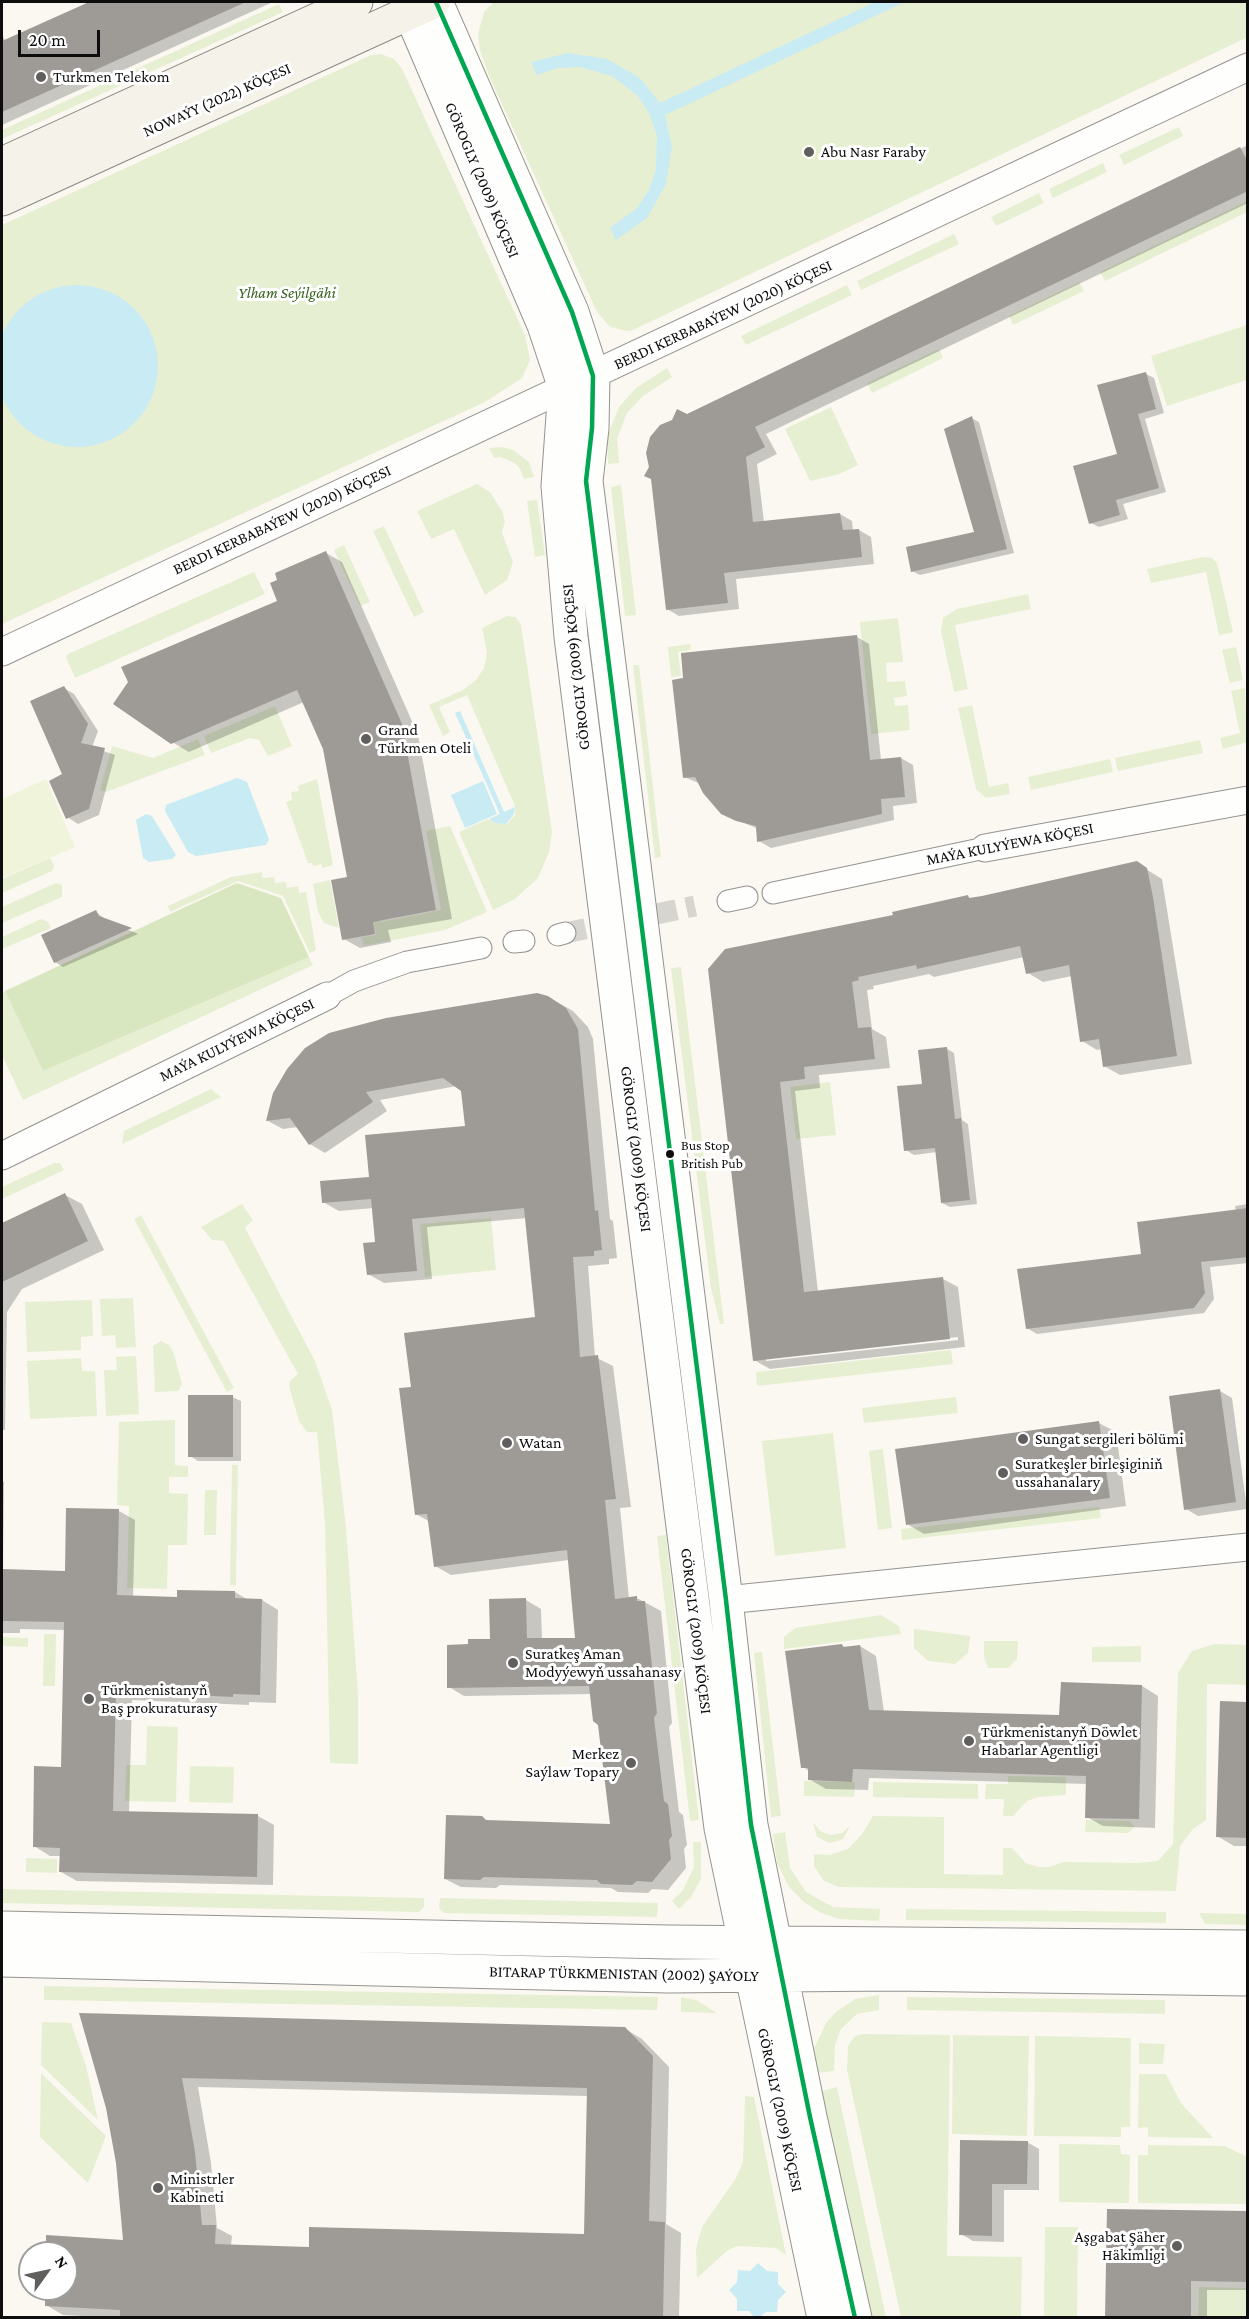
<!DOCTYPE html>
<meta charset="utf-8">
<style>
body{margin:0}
#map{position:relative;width:1249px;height:2319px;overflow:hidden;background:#fbf8f1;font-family:"Crimson Pro",serif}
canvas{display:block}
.frame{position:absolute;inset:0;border:3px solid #0d0d0d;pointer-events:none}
.north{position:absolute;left:18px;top:2241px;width:60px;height:60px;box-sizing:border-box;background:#fff;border:2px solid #9e9e9e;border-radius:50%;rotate:57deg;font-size:16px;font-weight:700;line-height:24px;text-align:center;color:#0d0d0d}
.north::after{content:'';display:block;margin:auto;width:21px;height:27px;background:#605f5d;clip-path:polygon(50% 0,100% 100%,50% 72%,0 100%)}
.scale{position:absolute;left:18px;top:30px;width:82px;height:27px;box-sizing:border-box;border:3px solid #0d0d0d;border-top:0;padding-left:8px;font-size:18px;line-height:21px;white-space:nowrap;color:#0d0d0d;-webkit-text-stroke:4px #fff;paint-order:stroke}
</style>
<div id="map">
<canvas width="1249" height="2319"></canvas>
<div class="frame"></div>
<div class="north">N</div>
<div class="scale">20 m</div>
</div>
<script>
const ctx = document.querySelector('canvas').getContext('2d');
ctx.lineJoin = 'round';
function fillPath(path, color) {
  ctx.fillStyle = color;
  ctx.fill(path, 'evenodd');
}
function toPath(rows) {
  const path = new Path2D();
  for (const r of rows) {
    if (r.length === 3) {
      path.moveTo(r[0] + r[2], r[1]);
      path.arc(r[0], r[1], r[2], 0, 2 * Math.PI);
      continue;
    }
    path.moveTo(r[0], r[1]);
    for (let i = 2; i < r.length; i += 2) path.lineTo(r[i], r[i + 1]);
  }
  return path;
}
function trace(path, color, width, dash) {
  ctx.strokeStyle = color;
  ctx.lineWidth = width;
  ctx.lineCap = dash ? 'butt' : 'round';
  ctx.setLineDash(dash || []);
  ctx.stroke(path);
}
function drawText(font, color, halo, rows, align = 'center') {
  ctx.font = font + ' "Crimson Pro",serif';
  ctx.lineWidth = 6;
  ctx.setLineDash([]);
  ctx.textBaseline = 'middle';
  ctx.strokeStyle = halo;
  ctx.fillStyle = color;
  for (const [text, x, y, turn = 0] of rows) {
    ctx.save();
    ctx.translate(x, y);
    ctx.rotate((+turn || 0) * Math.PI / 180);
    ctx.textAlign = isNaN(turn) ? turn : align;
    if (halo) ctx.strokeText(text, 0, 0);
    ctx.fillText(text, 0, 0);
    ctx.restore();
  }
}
fillPath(toPath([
 [494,2,1247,2,1248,37,633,330,627,331,610,327,597,312,489,76,480,50,478,34,484,12],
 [279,4,283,12,2,139,2,130],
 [381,54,394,59,402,69,525,335,530,360,522,378,485,402,2,624,2,225,371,55],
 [1179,127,1183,136,1124,165,1119,155],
 [1103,163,1107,172,1053,198,1049,189],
 [1039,193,1044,203,996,226,991,217],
 [1247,201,1247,212,1105,281,1100,272],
 [954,234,959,244,861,290,857,281],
 [1079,282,1084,291,1013,325,1009,316],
 [847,285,852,295,746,345,741,336],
 [1247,325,1247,380,1167,406,1151,356],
 [939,349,943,358,872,393,867,383],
 [667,368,672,377,643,396,627,413,617,439,619,463,608,464,607,437,619,407,636,388],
 [831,407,858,465,839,474,810,481,785,429],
 [502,447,513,450,529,462,534,477,524,479,520,469,515,463,500,457,494,458,489,448],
 [477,484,490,492,502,511,505,521,502,533,513,562,507,580,485,595,454,529,431,539,417,511],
 [621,485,636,615,625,616,611,487],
 [537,500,545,555,535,557,527,501],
 [384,526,424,612,414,617,373,531],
 [344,545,370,602,360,606,334,550],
 [1203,557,1212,558,1217,563,1233,632,1219,635,1206,572,1151,583,1147,569],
 [254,572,265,594,75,678,66,657,68,654],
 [1028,594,1031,609,955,625,968,689,954,692,941,631,943,618,957,609],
 [507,616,516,617,521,625,552,832,549,852,538,878,515,899,493,910,459,832,488,819,495,823,507,824,515,815,515,806,467,695,439,707,450,732,443,736,429,705,463,690,476,680,484,668,487,653,482,628],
 [898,618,903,662,886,663,887,682,905,681,907,696,894,698,895,706,908,705,910,730,871,734,860,622],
 [690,644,691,650,678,652,681,676,671,677,668,647],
 [1236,647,1243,680,1230,683,1222,650],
 [633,665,639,665,661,857,655,858],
 [1245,688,1247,742,1223,749,1220,738,1240,733,1231,691],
 [972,705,989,787,1008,783,1010,794,986,798,976,789,958,708],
 [275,706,292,746,268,756,259,740,250,738,211,753,204,736],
 [198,739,205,755,106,792,100,790,112,746,153,758],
 [1200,740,1203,753,1118,771,1115,758],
 [1110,759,1113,772,1031,790,1028,777],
 [317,779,333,865,322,868,322,864,313,866,312,863,308,863,286,802,292,800,291,792,299,791,298,786],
 [450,826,487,912,445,930,363,946,362,937,376,935,372,916,379,915,381,922,441,910,426,831],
 [50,858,54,866,52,871,2,893,2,879],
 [262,872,263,878,274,877,275,883,286,882,287,888,298,886,299,893,306,892,316,950,310,953,283,896,238,881,170,912,168,906,231,877],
 [330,880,339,928,324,923,318,912,313,884],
 [56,883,62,885,62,897,2,923,2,907],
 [41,919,48,922,51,928,2,949,2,937],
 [309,957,313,965,23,1100,2,1055,2,993,5,991,43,1071],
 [681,967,724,1324,720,1324,711,1288,671,968],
 [830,1082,836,1135,796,1139,790,1087],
 [211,1089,221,1097,122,1144,124,1131],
 [54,1163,60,1163,64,1170,2,1199,2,1187],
 [242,1204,253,1220,245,1228,315,1361,332,1410,346,1527,358,1694,358,1764,330,1763,325,1524,317,1432,307,1432,299,1421,289,1386,290,1381,298,1374,224,1241,212,1240,201,1227],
 [141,1215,234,1388,227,1392,134,1219],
 [491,1218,496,1270,425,1277,420,1224],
 [133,1298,136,1347,116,1348,115,1335,102,1336,100,1299],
 [92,1300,93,1336,81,1337,81,1350,27,1352,25,1302],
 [161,1341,169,1345,174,1354,182,1384,178,1391,155,1392,153,1346],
 [951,1350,953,1364,757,1386,756,1372],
 [136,1356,139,1414,106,1416,104,1370,117,1370,116,1357],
 [81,1358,82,1371,95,1371,97,1416,30,1419,27,1361],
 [956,1397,958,1413,864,1423,862,1408],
 [175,1420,175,1465,188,1466,188,1477,169,1477,169,1493,188,1494,187,1545,168,1545,167,1589,127,1588,129,1506,117,1505,119,1422],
 [833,1433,846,1548,775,1556,762,1441],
 [883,1449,892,1528,878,1530,869,1451],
 [232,1465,238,1465,236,1586,230,1585],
 [205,1490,217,1490,216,1535,204,1535],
 [1099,1507,1101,1518,902,1540,901,1529],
 [666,1535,699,1820,690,1821,657,1536],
 [881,1615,899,1626,901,1634,784,1649,784,1637,795,1628],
 [914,1629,970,1636,968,1653,955,1664,928,1661,914,1648],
 [44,1634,56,1634,55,1686,43,1686],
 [2,1637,28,1638,28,1647,2,1646],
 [984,1641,1018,1641,1017,1659,1008,1668,988,1668,984,1657],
 [1214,1644,1247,1645,1247,1685,1207,1684,1206,1820,1193,1829,1180,1846,1176,1891,839,1887,824,1881,814,1866,814,1854,830,1855,848,1849,862,1834,873,1816,944,1817,944,1874,1003,1875,1003,1848,1012,1848,1026,1863,1038,1867,1050,1867,1063,1862,1138,1863,1158,1861,1173,1844,1178,1673,1192,1651],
 [1141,1646,1141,1662,1092,1662,1092,1647],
 [762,1652,781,1816,771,1817,754,1653],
 [147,1726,178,1727,176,1802,125,1801,126,1765,146,1765],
 [190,1766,234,1767,233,1803,189,1802],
 [1008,1776,1066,1777,1066,1795,1038,1797,1027,1801,1013,1816,1003,1816,1004,1799,985,1799,986,1784,1008,1784],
 [804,1781,855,1782,854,1797,804,1796],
 [873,1782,978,1784,978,1799,873,1797],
 [1086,1820,1129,1821,1135,1827,1128,1833,1085,1832],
 [813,1822,820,1831,831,1835,842,1833,850,1826,843,1839,830,1843,817,1837],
 [785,1832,790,1868,806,1892,833,1907,880,1909,879,1921,839,1919,821,1913,804,1902,789,1887,777,1863,773,1834],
 [693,1842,701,1842,701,1879,691,1897,679,1909,672,1901,683,1890,694,1867],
 [26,1858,57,1859,57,1873,26,1872],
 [2,1889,424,1898,424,1907,419,1912,2,1903],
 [440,1898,658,1903,657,1917,444,1913,439,1908],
 [906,1909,1166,1912,1166,1923,906,1920],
 [1199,1913,1247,1914,1247,1925,1205,1924],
 [44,1986,658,1997,657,2010,44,2000],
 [879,1995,879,2010,857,2014,841,2029,835,2045,834,2071,816,2073,814,2049,826,2023,836,2012,855,1999],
 [681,1997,696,2000,717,2013,681,2012],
 [907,1997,1165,2000,1165,2014,907,2010],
 [42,2022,71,2023,86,2066,98,2120,41,2065],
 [862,2034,950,2035,947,2256,1022,2257,1021,2317,901,2317,847,2070,848,2046,854,2037],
 [953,2035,1029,2036,1027,2136,952,2134],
 [1035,2036,1131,2038,1130,2127,1121,2127,1121,2137,1034,2136],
 [1139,2043,1165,2044,1163,2064,1139,2064],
 [41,2073,106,2136,88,2183,40,2137],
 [1139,2074,1166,2074,1181,2103,1213,2138,1148,2137,1148,2127,1138,2128],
 [837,2087,886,2317,871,2317,822,2091],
 [745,2096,754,2097,786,2255,776,2248,737,2246,727,2251,697,2278,696,2249,702,2227,736,2178,743,2162],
 [1059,2144,1120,2145,1121,2154,1130,2155,1129,2203,1059,2202],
 [1148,2145,1225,2146,1247,2157,1247,2204,1138,2203,1138,2155,1148,2155],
 [1045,2227,1078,2227,1077,2317,1044,2317],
 [1199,2287,1247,2288,1247,2317,1198,2317]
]), '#e7efd2');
fillPath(toPath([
 [237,883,281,898,309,957,43,1071,5,991]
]), '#d9e7c0');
fillPath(toPath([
 [46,779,75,847,2,878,2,799]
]), '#f0f4db');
fillPath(toPath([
 [875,2,905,2,665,115,672,146,666,184,647,218,616,240,610,228,637,208,649,190,656,169,657,136,650,115,638,96,612,76,580,67,558,68,537,75,531,62,568,53,607,59,640,78,660,103],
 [77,366,81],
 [460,711,504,812,515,807,514,814,506,824,495,823,489,819,500,814,455,713],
 [237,778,247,782,269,839,266,845,196,856,188,852,165,811,166,805],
 [483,781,497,814,465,828,451,795],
 [146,814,152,816,176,855,172,859,149,862,143,858,136,820],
 [758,2263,767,2271,778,2272,778,2284,786,2292,778,2300,777,2312,766,2312,760,2317,754,2317,749,2311,737,2311,737,2299,729,2290,737,2282,738,2270,750,2271]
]), '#c9ebf4');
fillPath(toPath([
 [92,2,273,2,2,125,2,33,5,41],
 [1248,145,1248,203,766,434,777,454,757,464,764,522,840,514,852,521,853,531,859,530,871,537,874,564,736,579,739,609,679,616,667,609,687,415],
 [1146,374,1154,378,1164,413,1145,419,1166,492,1123,504,1128,519,1099,527,1091,523,1119,455],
 [971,418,979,422,1014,553,920,575,912,571,975,533],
 [326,553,342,562,418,735,452,919,388,930,391,942,360,948,344,939,348,879,324,749,304,702,189,752,172,742,279,602],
 [857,637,869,644,881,760,901,758,913,765,917,803,893,806,894,820,771,848,759,841,756,828,730,817,701,784,684,777],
 [64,688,74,694,98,731,92,747,115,755,99,815,78,824,67,817],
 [1136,863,1162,879,1192,1064,1120,1075,1104,1066,1102,1049,1097,1050,1082,1041,1072,976,1043,982,1028,973,1024,957,934,977,929,974,873,986,874,989,867,990,872,1029,886,1037,890,1068,819,1075,820,1088,795,1091,818,1292,943,1279,958,1287,965,1347,770,1369,754,1360,709,969,968,897,972,899],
 [958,1337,958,1340,766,1361,766,1358],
 [96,912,106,920,138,934,63,967,55,962],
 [557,1002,573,1011,588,1027,593,1039,610,1219,613,1221,617,1258,609,1259,609,1264,588,1266,595,1357,613,1366,631,1507,620,1508,629,1599,637,1598,661,1611,672,1723,669,1727,679,1812,683,1815,687,1845,684,1849,686,1868,668,1890,652,1889,648,1893,618,1892,611,1888,500,1885,496,1888,461,1887,445,1879,488,1822,612,1826,599,1724,592,1694,464,1696,449,1687,469,1646,492,1640,526,1600,541,1609,542,1640,577,1639,569,1560,451,1575,435,1566,430,1522,416,1514,413,1388,536,1319,527,1218,427,1227,432,1279,384,1283,368,1274,377,1243,374,1208,339,1211,323,1202,467,1127,462,1090,457,1086,380,1100,387,1111,325,1153,310,1144,298,1127,283,1129,268,1121],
 [947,1049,954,1053,962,1120,968,1124,977,1204,950,1207,942,1203,937,1152,914,1155,906,1150,924,1085],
 [65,1195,82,1204,104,1250,22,1289,7,1312,5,1430,2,1430,2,1223],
 [1248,1204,1248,1263,1210,1267,1214,1299,1204,1313,1037,1334,1027,1328,1142,1255,1236,1211,1235,1206],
 [1220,1391,1232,1398,1247,1509,1198,1516,1186,1509],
 [232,1397,241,1401,241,1461,198,1461,190,1456],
 [1099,1423,1116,1432,1126,1506,924,1534,907,1524],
 [2,1481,4,1482,3,1571,66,1572,119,1511,135,1520,133,1597,178,1598,235,1592,248,1600,262,1600,278,1610,276,1703,249,1702,249,1705,132,1700,129,1813,258,1816,274,1825,273,1885,77,1881,61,1872,61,1856,50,1856,34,1846,63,1769,65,1630,20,1629,20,1633,2,1633],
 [842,1645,846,1648,860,1646,876,1656,884,1712,1061,1717,1142,1686,1158,1696,1155,1828,1103,1826,1087,1817,1088,1784,869,1778,868,1790,826,1789,809,1779,809,1771,803,1767],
 [1248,1704,1248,1846,1234,1846,1217,1836],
 [81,2015,625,2029,642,2039,669,2067,666,2224,681,2233,679,2318,120,2318,63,2315,46,2305,47,2289,66,2289,66,2253,47,2253,125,2241,118,2163,108,2107],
 [198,2087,588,2096,586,2235,311,2248,231,2246,232,2236,217,2228,211,2163],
 [962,2141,1027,2142,1039,2149,1039,2190,1004,2190,1004,2242,973,2241,961,2234],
 [1248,2213,1248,2290,1207,2290,1207,2318,1107,2318]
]), '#0003');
fillPath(toPath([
 [89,2,246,2,2,112,2,41],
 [1240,147,1248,162,1248,191,755,427,765,447,746,457,753,522,840,513,843,530,859,529,862,557,724,573,728,603,666,610,651,479,644,476,649,467,646,453,650,437,660,425,672,420,677,409,687,414],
 [1146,372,1156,409,1138,414,1159,488,1116,500,1120,515,1089,524,1073,466,1117,454,1097,385],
 [972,416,1007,549,911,572,906,547,974,532,944,429],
 [326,551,402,724,436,910,373,922,375,934,342,940,331,880,347,877,323,749,297,690,171,744,113,704,128,682,121,667,277,601,270,583,277,580,275,573],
 [857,635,870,760,901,757,905,797,881,799,882,814,757,842,756,826,736,821,721,814,703,793,695,777,683,778,672,680,683,678,681,653],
 [64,686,88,724,81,743,105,748,89,809,66,819,49,781,62,774,30,701],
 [1137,861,1147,868,1153,897,1177,1056,1103,1067,1099,1039,1080,1042,1069,965,1026,974,1020,946,917,969,916,965,858,977,859,980,852,982,858,1028,871,1027,875,1059,804,1067,805,1079,780,1082,804,1292,943,1277,950,1339,753,1361,708,969,725,949,893,915,892,912,968,895,969,898,982,896],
 [96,910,99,916,132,928,54,963,41,935],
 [537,993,548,996,566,1008,578,1029,595,1211,598,1210,602,1250,594,1251,594,1256,573,1257,580,1357,598,1355,616,1499,605,1500,615,1599,637,1596,637,1601,645,1601,657,1713,654,1718,664,1801,668,1804,672,1836,669,1840,671,1859,652,1882,637,1881,632,1885,601,1884,597,1880,484,1877,480,1880,444,1879,446,1815,482,1816,486,1820,610,1824,598,1725,593,1721,589,1686,447,1688,447,1645,468,1644,468,1639,490,1639,489,1599,526,1598,527,1638,575,1638,567,1550,434,1567,427,1514,415,1515,399,1388,411,1387,404,1333,535,1317,524,1208,412,1219,417,1271,367,1275,363,1243,375,1242,371,1199,322,1203,320,1181,369,1177,365,1135,465,1126,461,1091,443,1078,366,1092,373,1102,309,1145,290,1118,266,1121,273,1093,287,1069,305,1048,329,1033,386,1018],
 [947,1047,955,1119,961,1118,970,1200,941,1203,935,1148,904,1151,897,1086,922,1084,918,1050],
 [65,1193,88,1241,2,1282,2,1223],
 [1248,1208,1248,1257,1201,1262,1205,1293,1194,1308,1026,1329,1017,1269,1141,1254,1137,1222],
 [1220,1389,1236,1502,1184,1510,1169,1396],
 [188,1395,233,1395,233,1457,188,1457],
 [1099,1421,1110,1498,906,1525,895,1449],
 [66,1508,119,1509,117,1595,177,1597,177,1590,235,1591,235,1598,262,1599,260,1695,233,1694,233,1697,116,1691,113,1811,258,1814,257,1877,59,1872,60,1848,33,1847,34,1766,61,1767,64,1622,2,1621,2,1569,65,1571],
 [842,1644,843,1647,860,1645,869,1710,1059,1715,1061,1682,1142,1685,1139,1819,1085,1818,1086,1776,853,1769,852,1782,808,1780,808,1768,801,1768,785,1651],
 [1220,1701,1248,1702,1248,1838,1216,1837],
 [79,2013,625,2027,653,2056,649,2221,665,2222,663,2318,120,2318,120,2310,45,2306,45,2289,66,2289,66,2253,46,2253,46,2235,123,2240,116,2163,106,2108],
 [182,2078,587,2088,584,2234,309,2227,309,2247,215,2244,216,2225,202,2225,195,2152],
 [960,2140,1028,2141,1027,2184,992,2184,992,2236,959,2235],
 [1107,2209,1248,2211,1248,2282,1191,2281,1191,2318,1105,2318]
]), '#9e9b97');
trace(toPath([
 [565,933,695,906]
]), '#d7d5cf', 21, [21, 10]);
const pedestrian = toPath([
 [773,893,985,848],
 [728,901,747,897],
 [558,935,565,933],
 [514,942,524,941],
 [327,996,354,981,407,962,481,948]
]);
const minor = toPath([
 [2,652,1248,67],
 [985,848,1248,800],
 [2,1156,327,996],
 [726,1600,1248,1547]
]);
const tertiary = toPath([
 [436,2,572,312,593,376,592,428,586,481,726,1600,751,1825,810,2117,855,2318],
 [411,14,544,325,565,388,558,486,571,637,721,1828,824,2318],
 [2,1928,668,1942,1248,1947],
 [2,1960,668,1976,892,1974,1248,1979]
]);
const secondary = toPath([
 [2,164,356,2],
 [2,199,433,2]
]);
trace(pedestrian, '#949390', 23);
trace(minor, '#949390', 29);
trace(tertiary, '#949390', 35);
trace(secondary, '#8b8986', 35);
trace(pedestrian, '#fefefd', 21);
trace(minor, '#fefefd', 27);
trace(tertiary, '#fefefd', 33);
trace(secondary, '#f5f2e9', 33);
trace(toPath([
 [436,2,572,312,593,376,592,428,586,481,726,1600,751,1825,810,2117,855,2318]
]), '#00a651', 4.5);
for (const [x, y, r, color] of [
 [41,77,6,"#605f5d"],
 [809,152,6,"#605f5d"],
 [366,739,6,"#605f5d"],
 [670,1154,5,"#0d0d0d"],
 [1023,1439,6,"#605f5d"],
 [507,1443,6,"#605f5d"],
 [1003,1473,6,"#605f5d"],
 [513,1663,6,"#605f5d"],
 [89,1699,6,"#605f5d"],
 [969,1741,6,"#605f5d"],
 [631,1763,6,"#605f5d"],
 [158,2188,6,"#605f5d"],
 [1177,2246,6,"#605f5d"]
]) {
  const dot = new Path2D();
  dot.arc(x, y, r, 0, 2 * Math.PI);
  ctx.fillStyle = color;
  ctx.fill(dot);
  trace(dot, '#fff', 2);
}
drawText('14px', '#0d0d0d', '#fff', [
 ["Bus Stop",681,1146],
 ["British Pub",681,1164]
], 'left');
drawText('16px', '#0d0d0d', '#fff', [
 ["Turkmen Telekom",53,77],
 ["Abu Nasr Faraby",821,152],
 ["Grand",378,730],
 ["Türkmen Oteli",378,748],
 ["Sungat sergileri bölümi",1035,1439],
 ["Watan",519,1443],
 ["Suratkeşler birleşiginiň",1015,1464],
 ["ussahanalary",1015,1482],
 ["Suratkeş Aman",525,1654],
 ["Modyýewyň ussahanasy",525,1672],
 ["Türkmenistanyň",101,1690],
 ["Baş prokuraturasy",101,1708],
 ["Türkmenistanyň Döwlet",981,1732],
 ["Habarlar Agentligi",981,1750],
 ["Merkez",619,1754,"right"],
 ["Saýlaw Topary",619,1772,"right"],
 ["Ministrler",170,2179],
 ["Kabineti",170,2197],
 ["Aşgabat Şäher",1165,2237,"right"],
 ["Häkimligi",1165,2255,"right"]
], 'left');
drawText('16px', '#0d0d0d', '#fff', [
 ["NOWAÝY (2022) KÖÇESI",217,100,-24],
 ["GÖROGLY (2009) KÖÇESI",482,180,67],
 ["BERDI KERBABAÝEW (2020) KÖÇESI",723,315,-25],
 ["BERDI KERBABAÝEW (2020) KÖÇESI",282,520,-25],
 ["GÖROGLY (2009) KÖÇESI",576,667,-96],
 ["MAÝA KULYÝEWA KÖÇESI",1010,844,-11],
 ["MAÝA KULYÝEWA KÖÇESI",237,1040,-26],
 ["GÖROGLY (2009) KÖÇESI",636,1149,83],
 ["GÖROGLY (2009) KÖÇESI",696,1631,83],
 ["BITARAP TÜRKMENISTAN (2002) ŞAÝOLY",624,1974,1],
 ["GÖROGLY (2009) KÖÇESI",780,2110,78]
]);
drawText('italic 16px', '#36641e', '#fff', [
 ["Ylham Seýilgähi",287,293]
]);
</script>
